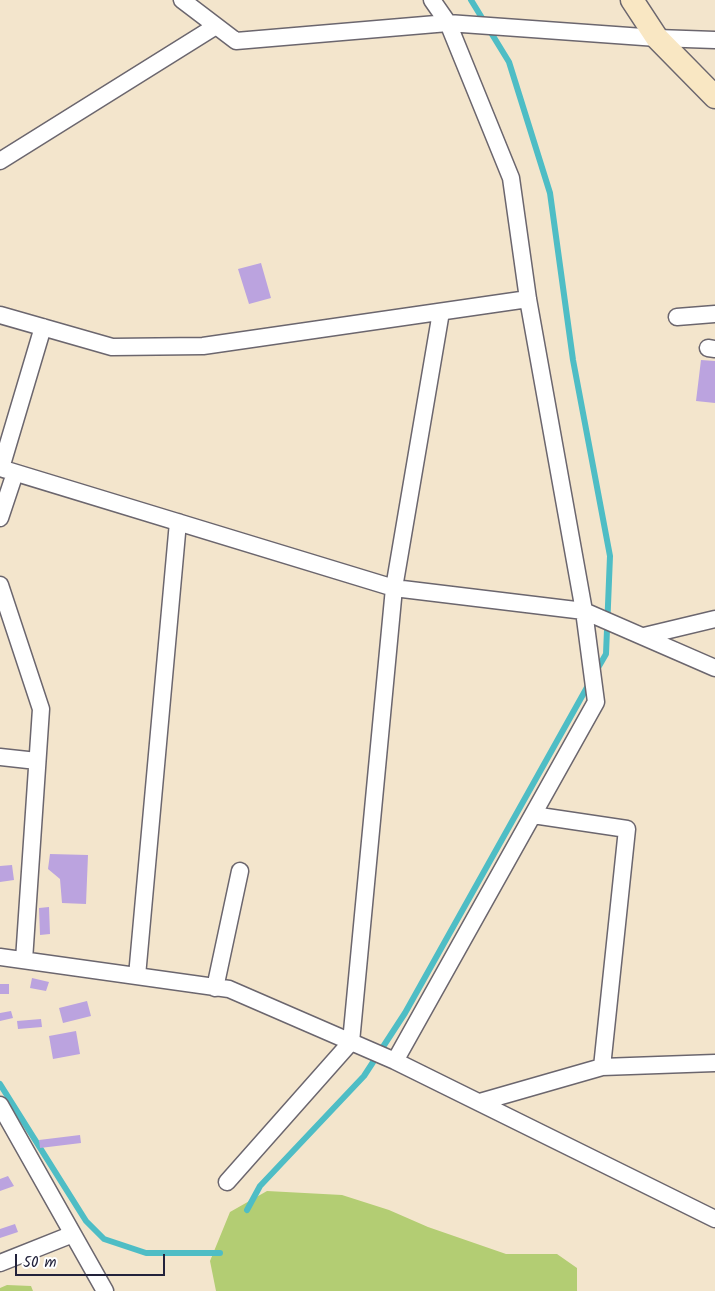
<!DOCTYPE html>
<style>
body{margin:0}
#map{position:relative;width:715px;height:1291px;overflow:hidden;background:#f3e5cc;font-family:Kalam,sans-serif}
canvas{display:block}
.scale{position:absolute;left:15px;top:1254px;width:150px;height:22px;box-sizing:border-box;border:2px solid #22223b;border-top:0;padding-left:6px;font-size:15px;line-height:18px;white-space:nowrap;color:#22223b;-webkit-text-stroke:4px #fff;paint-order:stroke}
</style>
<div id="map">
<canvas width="715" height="1291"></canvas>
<div class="scale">50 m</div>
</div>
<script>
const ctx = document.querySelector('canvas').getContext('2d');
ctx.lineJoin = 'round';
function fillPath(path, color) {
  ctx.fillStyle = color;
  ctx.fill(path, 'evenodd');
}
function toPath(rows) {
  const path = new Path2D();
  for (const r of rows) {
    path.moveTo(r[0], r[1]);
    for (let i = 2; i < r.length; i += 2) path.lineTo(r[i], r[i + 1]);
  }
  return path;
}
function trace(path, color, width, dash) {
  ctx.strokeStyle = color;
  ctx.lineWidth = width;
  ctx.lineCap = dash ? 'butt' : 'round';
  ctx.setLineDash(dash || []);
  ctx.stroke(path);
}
fillPath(toPath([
 [267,1191,342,1195,389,1210,428,1227,506,1254,557,1254,577,1268,577,1291,216,1291,210,1261,230,1212],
 [7,1285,31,1286,33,1291,0,1291,0,1288]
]), '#b3cd73');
trace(toPath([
 [471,0,509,62,550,193,573,360,610,556,606,654,595,673],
 [0,1084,86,1221,104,1239,146,1253,220,1253],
 [247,1210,260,1186,364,1076,405,1013,590,682]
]), '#4ebdc5', 6);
fillPath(toPath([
 [261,263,271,298,249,304,238,269],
 [701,360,715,361,715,403,696,401],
 [50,854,88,855,86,904,62,903,60,879,48,869],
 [12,865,14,880,0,882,0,866],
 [49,907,50,934,40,935,39,908],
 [32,978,49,982,46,991,30,988],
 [0,984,9,984,9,994,0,994],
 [87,1001,91,1016,63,1023,59,1008],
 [11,1011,13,1018,0,1021,0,1013],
 [41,1019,42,1027,18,1029,17,1021],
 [76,1031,80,1054,53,1059,49,1036],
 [80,1135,81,1143,40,1148,39,1140],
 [8,1176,14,1186,0,1191,0,1179],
 [15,1224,18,1232,0,1238,0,1229]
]), '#bba3df');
const street = toPath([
 [182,0,236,41,448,23,657,38,715,40],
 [0,161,216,26],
 [0,315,112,347,203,346,528,299],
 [677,317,715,314],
 [708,348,715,349],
 [0,468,394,588,584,611,715,668],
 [1,468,43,327],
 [0,518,15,473],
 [0,585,41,709,24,960],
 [644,636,715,619],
 [0,757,37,761],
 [533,815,627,829,602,1067],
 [0,957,229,989,395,1061,715,1219],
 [137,976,178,522],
 [215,988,240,871],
 [395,1061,596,702,584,611,528,299,511,178,448,23,432,0],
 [480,1102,602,1067,715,1063],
 [0,1105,105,1291],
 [227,1182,351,1042,394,588,441,312],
 [0,1263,73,1234]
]);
const secondary = toPath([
 [632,0,657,38,715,97]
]);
trace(street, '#6b666e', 19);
trace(secondary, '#6b666e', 25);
trace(street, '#fff', 16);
trace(secondary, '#f9e7c3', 22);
</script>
